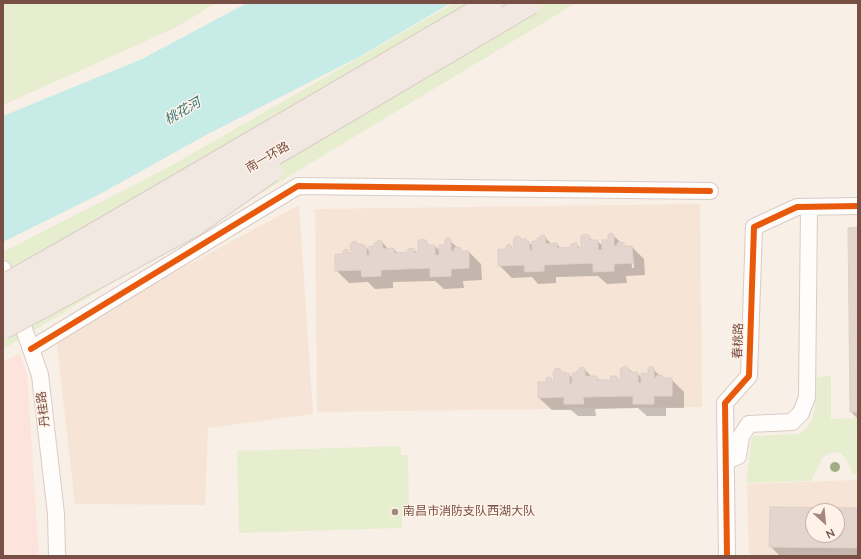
<!DOCTYPE html>
<meta charset="utf-8">
<style>
body{margin:0}
#map{position:relative;width:861px;height:559px;overflow:hidden;background:#f8efe6;font-family:"Nunito Sans",sans-serif}
canvas{display:block}
.frame{position:absolute;inset:0;border:4px solid #774f44;pointer-events:none}
.north{position:absolute;left:805px;top:503px;width:40px;height:40px;box-sizing:border-box;background:#fff2e8;border:1px solid #c9b1a6;border-radius:50%;rotate:153deg;font-size:11px;font-weight:700;line-height:16px;text-align:center;color:#774f44}
.north::after{content:'';display:block;margin:auto;width:14px;height:18px;background:#a4877d;clip-path:polygon(50% 0,100% 100%,50% 72%,0 100%)}
</style>
<div id="map">
<canvas width="861" height="559"></canvas>
<div class="frame"></div>
<div class="north">N</div>
</div>
<script>
const ctx = document.querySelector('canvas').getContext('2d');
ctx.lineJoin = 'round';
function fillPath(path, color) {
  ctx.fillStyle = color;
  ctx.fill(path, 'evenodd');
}
function toPath(rows) {
  const path = new Path2D();
  for (const r of rows) {
    path.moveTo(r[0], r[1]);
    for (let i = 2; i < r.length; i += 2) path.lineTo(r[i], r[i + 1]);
  }
  return path;
}
function trace(path, color, width, dash) {
  ctx.strokeStyle = color;
  ctx.lineWidth = width;
  ctx.lineCap = dash ? 'butt' : 'round';
  ctx.setLineDash(dash || []);
  ctx.stroke(path);
}
function drawText(font, color, halo, rows, align = 'center') {
  ctx.font = font + ' "Nunito Sans","Noto Sans SC",sans-serif';
  ctx.lineWidth = 3;
  ctx.setLineDash([]);
  ctx.textBaseline = 'middle';
  ctx.strokeStyle = halo;
  ctx.fillStyle = color;
  for (const [text, x, y, turn = 0] of rows) {
    ctx.save();
    ctx.translate(x, y);
    ctx.rotate((+turn || 0) * Math.PI / 180);
    ctx.textAlign = isNaN(turn) ? turn : align;
    if (halo) ctx.strokeText(text, 0, 0);
    ctx.fillText(text, 0, 0);
    ctx.restore();
  }
}
fillPath(toPath([
 [700,204,702,407,317,412,315,209],
 [299,205,313,414,208,428,205,505,75,504,56,336],
 [858,480,858,556,749,556,747,484],
 [813,511,837,511,837,535,813,535]
]), '#f6e4d7');
fillPath(toPath([
 [20,353,27,375,39,556,3,556,3,362]
]), '#fce3dc');
fillPath(toPath([
 [3,3,216,3,175,28,3,105],
 [454,3,576,3,3,349,3,252,169,167],
 [831,375,831,419,858,418,858,434,856,435,858,451,858,474,853,475,847,460,841,453,832,452,822,458,811,481,746,483,752,436,800,434,811,422,815,409,815,378],
 [401,446,401,455,408,455,409,511,402,511,402,528,239,533,237,451]
]), '#e6eecf');
fillPath(toPath([
 [247,3,451,3,359,57,206,135,100,194,3,242,3,116,142,59]
]), '#c7ece8');
fillPath(toPath([
 [858,228,858,419,851,412],
 [614,236,621,243,623,244,626,247,632,247,644,259,645,275,626,276,627,283,607,284,598,276,556,277,556,283,538,284,532,277,512,278,499,265,507,250,510,246,514,249,515,249,522,240,526,240,533,246,545,237,552,245,557,244,561,249,572,248,576,244,581,249,582,248,589,237,593,241,597,241,603,246],
 [631,254,633,254,634,268,632,268],
 [450,241,458,248,460,249,463,252,469,252,481,264,482,280,463,281,464,288,444,289,435,281,393,282,393,288,375,289,368,282,349,283,336,270,344,255,347,251,351,254,359,245,363,245,370,251,382,242,389,250,394,249,398,254,409,253,413,249,418,253,426,242,430,246,435,246,440,251,446,246],
 [584,369,592,377,596,377,601,381,612,381,616,377,620,381,629,369,633,373,637,373,642,378,649,374,653,369,660,376,663,376,666,379,671,379,684,392,684,408,666,408,666,416,647,416,638,408,595,409,596,416,578,416,571,410,552,410,539,398,547,383,550,379,553,382,555,382,560,370,562,373,566,373,568,375,569,375,573,378],
 [771,508,858,509,858,556,780,556,770,546],
 [813,511,837,511,837,535,813,535]
]), '#0003');
const building = toPath([
 [858,227,858,412,850,412,848,228,858,227],
 [611,233,614,235,614,246,617,246,617,243,620,242,624,243,624,246,632,246,633,263,614,264,614,271,593,272,593,263,544,265,544,271,525,272,524,265,498,266,498,249,506,249,506,246,509,244,511,245,511,249,514,248,513,240,516,236,520,237,521,239,526,239,526,241,529,241,530,251,532,251,532,241,537,241,537,238,540,238,540,236,543,235,545,236,546,244,557,243,557,248,571,247,571,244,577,243,577,248,581,248,581,236,586,234,590,236,590,240,598,240,598,250,602,250,602,240,608,240,608,235,611,233],
 [448,238,451,240,451,251,454,251,454,248,457,247,461,248,461,251,469,251,469,268,451,269,451,276,430,277,430,268,381,270,381,276,362,277,361,270,335,271,335,254,343,254,343,251,345,249,348,250,348,254,351,253,350,245,353,241,357,242,358,244,363,244,363,246,366,246,367,256,369,256,369,246,374,246,374,243,377,243,377,241,379,240,382,241,383,249,394,248,394,253,408,252,408,249,414,248,414,253,418,252,418,241,423,239,427,241,427,245,435,245,435,255,439,255,439,245,445,245,445,240,448,238],
 [626,366,629,369,630,372,638,372,638,383,641,383,641,373,648,373,648,368,651,366,654,368,654,378,656,378,656,376,660,375,663,376,664,378,672,378,672,396,654,396,654,404,633,404,633,396,583,397,584,404,564,404,564,397,538,398,538,382,546,382,546,378,548,377,551,378,551,381,554,381,553,372,556,368,560,369,561,372,566,372,566,374,569,373,570,384,572,384,572,373,577,373,576,371,579,371,579,368,582,367,585,369,585,376,597,376,597,380,611,380,610,376,617,376,617,380,621,380,620,369,626,366],
 [770,507,858,508,858,548,769,547,770,507],
 [813,511,837,511,837,535,813,535,813,511]
]);
fillPath(building, '#e4d5ce');
trace(building, '#e1d0c8', 1);
const minor = toPath([
 [3,269,40,375,56,514,57,556],
 [31,349,298,186,710,191],
 [726,461,738,456,741,436,749,424,792,422,801,413,807,397,809,207],
 [727,556,725,403,749,376,754,227,797,207,858,206]
]);
trace(minor, '#d9cbc5', 18);
trace(minor, '#fefdfb', 16);
const trunkBridge = toPath([
 [3,286,84,240,491,3],
 [3,309,290,145,531,3],
 [3,328,194,225,271,171]
]);
trace(trunkBridge, '#d9ccc6', 24, []);
trace(trunkBridge, '#f2e8e2', 22);
trace(toPath([
 [31,349,298,186,710,191],
 [727,556,725,403,749,376,754,227,797,207,858,206]
]), '#e8590c', 6);
ctx.fillStyle = '#9fae87';
for (const [x, y] of [
 [835,467]
]) {
  ctx.beginPath();
  ctx.arc(x, y, 5, 0, 2 * Math.PI);
  ctx.fill();
}
for (const [x, y, r, color] of [
 [395,512,4,"#a4877d"]
]) {
  const dot = new Path2D();
  dot.arc(x, y, r, 0, 2 * Math.PI);
  ctx.fillStyle = color;
  ctx.fill(dot);
  trace(dot, '#fff2e8', 1.5);
}
drawText('12px', '#774f44', '#fff2e8', [
 ["南一环路",268,158,-30],
 ["春桃路",739,341,-88],
 ["丹桂路",44,409,-97]
]);
drawText('12px', '#774f44', '#fff2e8', [
 ["南昌市消防支队西湖大队",403,512]
], 'left');
drawText('italic 13px', '#347678', '#fff2e8', [
 ["桃花河",183,112,-30]
]);
</script>
